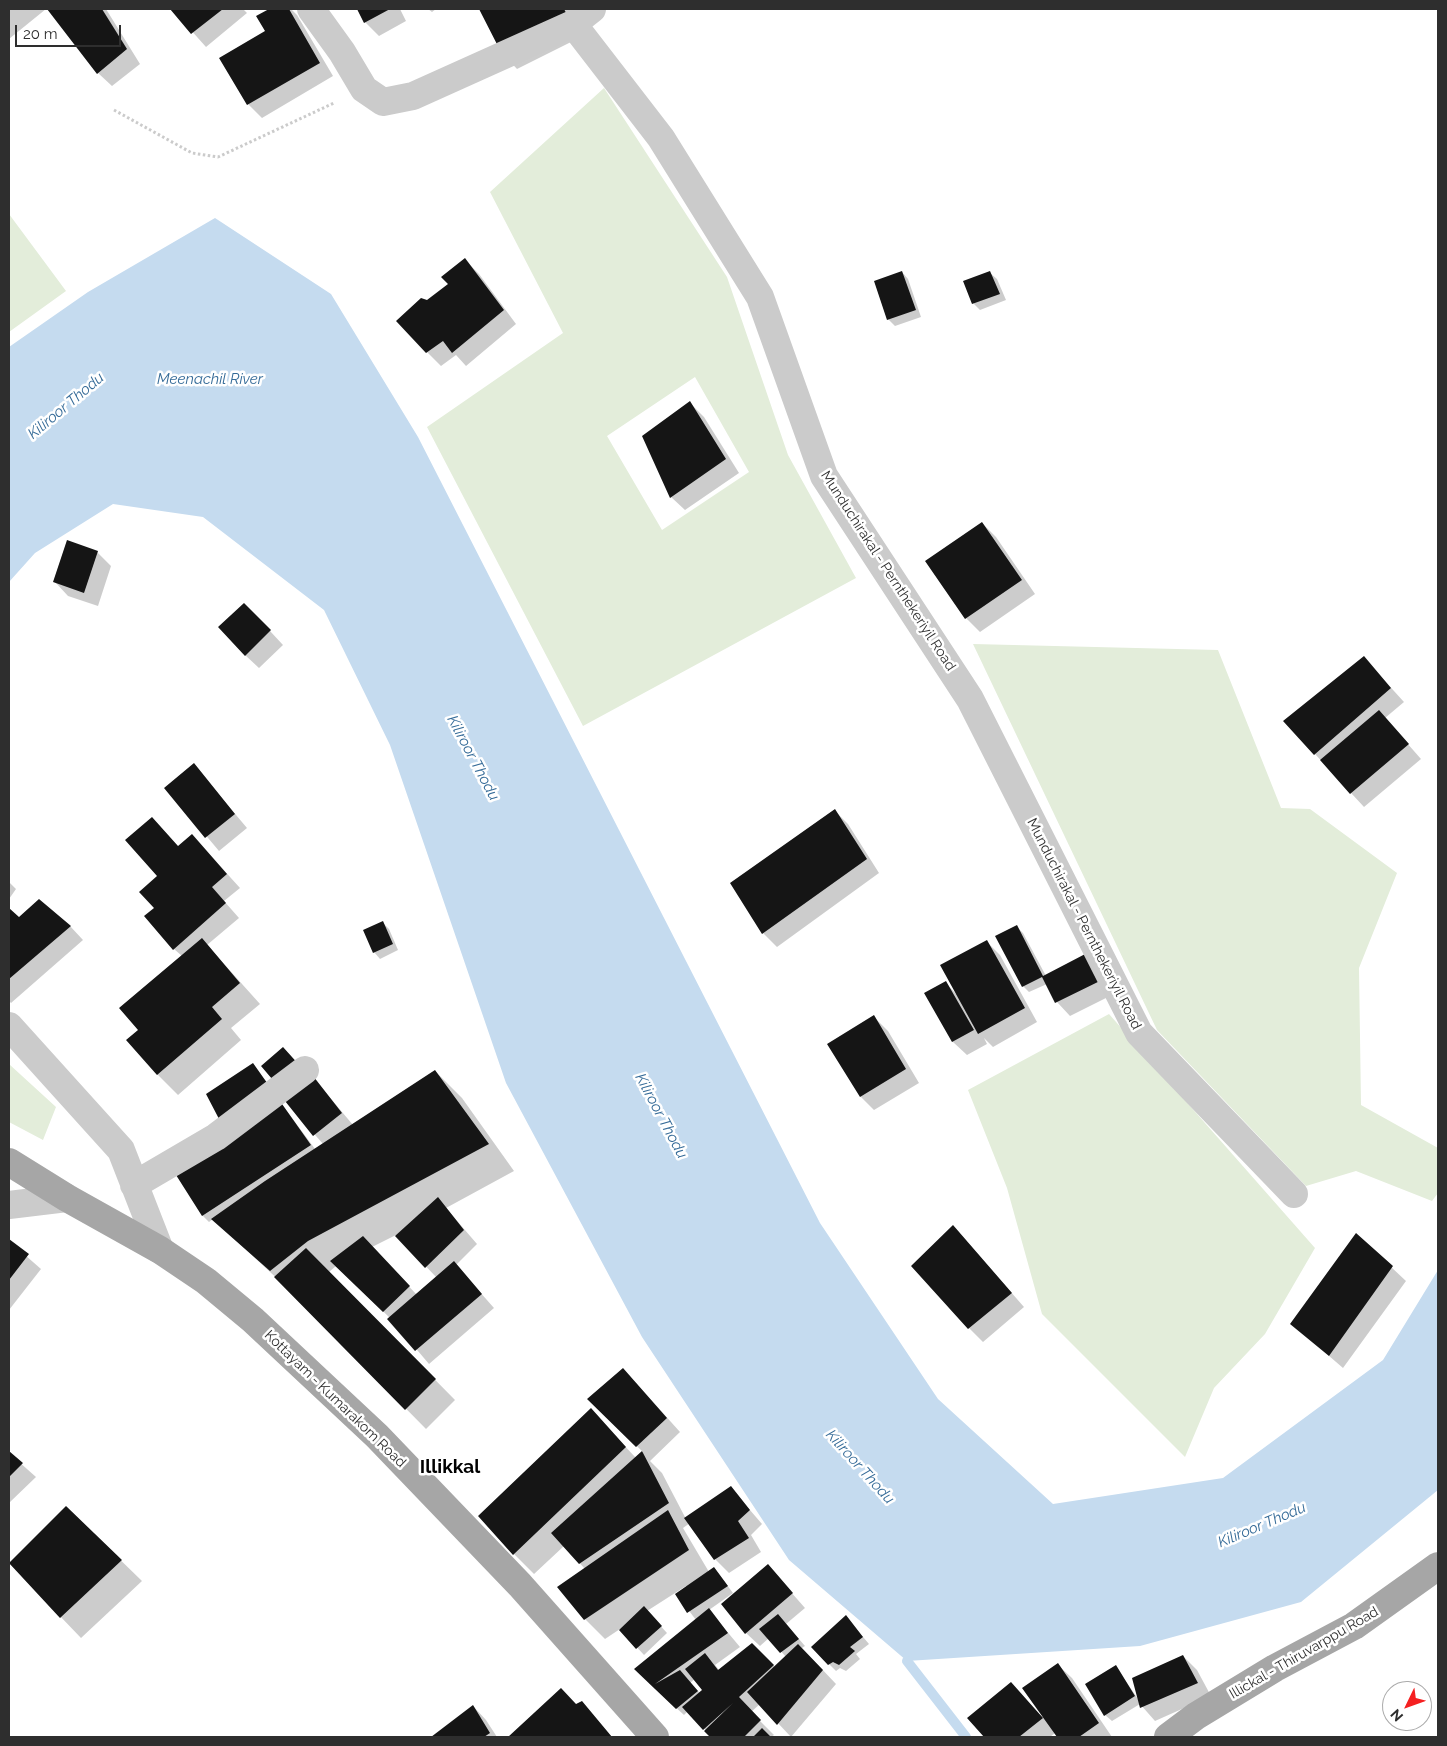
<!DOCTYPE html>
<style>
body{margin:0}
#map{position:relative;width:1447px;height:1746px;overflow:hidden;background:#fff;font-family:Raleway,sans-serif}
canvas{display:block}
.frame{position:absolute;inset:0;border:10px solid #2e2e2e;pointer-events:none}
.north{position:absolute;left:1382px;top:1681px;width:50px;height:50px;box-sizing:border-box;background:#fff;border:1px solid #ababab;border-radius:50%;rotate:228deg;font-size:14px;font-weight:700;line-height:20px;text-align:center;color:#2e2e2e}
.north::after{content:'';display:block;margin:auto;width:18px;height:22px;background:#f52021;clip-path:polygon(50% 0,100% 100%,50% 72%,0 100%)}
.scale{position:absolute;left:15px;top:25px;width:106px;height:22px;box-sizing:border-box;border:2px solid #2e2e2e;border-top:0;padding-left:6px;font-size:15px;line-height:18px;white-space:nowrap;color:#2e2e2e;-webkit-text-stroke:4px #fff;paint-order:stroke}
</style>
<div id="map">
<canvas width="1447" height="1746"></canvas>
<div class="frame"></div>
<div class="north">N</div>
<div class="scale">20 m</div>
</div>
<script>
const ctx = document.querySelector('canvas').getContext('2d');
ctx.lineJoin = 'round';
function fillPath(path, color) {
  ctx.fillStyle = color;
  ctx.fill(path, 'evenodd');
}
function toPath(rows) {
  const path = new Path2D();
  for (const r of rows) {
    path.moveTo(r[0], r[1]);
    for (let i = 2; i < r.length; i += 2) path.lineTo(r[i], r[i + 1]);
  }
  return path;
}
function trace(path, color, width, dash) {
  ctx.strokeStyle = color;
  ctx.lineWidth = width;
  ctx.lineCap = dash ? 'butt' : 'round';
  ctx.setLineDash(dash || []);
  ctx.stroke(path);
}
function drawText(font, color, halo, rows, align = 'center') {
  ctx.font = font + ' Raleway,sans-serif';
  ctx.lineWidth = 5;
  ctx.setLineDash([]);
  ctx.textBaseline = 'middle';
  ctx.strokeStyle = halo;
  ctx.fillStyle = color;
  for (const [text, x, y, turn = 0] of rows) {
    ctx.save();
    ctx.translate(x, y);
    ctx.rotate((+turn || 0) * Math.PI / 180);
    ctx.textAlign = isNaN(turn) ? turn : align;
    if (halo) ctx.strokeText(text, 0, 0);
    ctx.fillText(text, 0, 0);
    ctx.restore();
  }
}
fillPath(toPath([
 [604,88,727,277,788,455,856,578,583,726,427,427,563,333,490,192],
 [695,377,749,472,662,530,607,436],
 [9,214,66,291,9,332],
 [973,644,1218,650,1281,808,1310,809,1397,873,1359,968,1361,1105,1438,1148,1438,1193,1432,1201,1356,1171,1306,1186,1157,1030],
 [1109,1014,1315,1248,1265,1334,1214,1388,1185,1457,1042,1314,1007,1188,968,1090],
 [9,1064,56,1107,43,1140,9,1122]
]), '#e3edda');
fillPath(toPath([
 [215,218,331,294,418,437,820,1223,938,1399,1053,1504,1223,1478,1383,1360,1438,1270,1438,1490,1301,1602,1140,1646,907,1661,789,1560,642,1337,506,1083,390,745,324,610,203,517,113,504,35,553,9,582,9,347,88,292]
]), '#c5dbef');
fillPath(toPath([
 [9,9,46,9,9,39],
 [48,9,106,9,140,64,112,86,98,73],
 [172,9,243,9,247,13,206,47],
 [272,9,291,9,297,15,333,76,262,118,248,104,266,32,258,17],
 [358,9,400,9,406,21,379,36,365,22],
 [428,9,436,9,432,12],
 [481,9,570,9,583,36,517,69,504,55],
 [465,260,479,274,516,324,466,366,456,355,441,366,427,352,428,302,449,285],
 [902,272,908,279,921,317,895,326,888,319],
 [990,273,997,279,1006,300,980,310,974,304,965,282],
 [690,403,704,417,739,473,685,510,671,497],
 [982,523,996,537,1035,594,980,632,966,618,927,561],
 [97,552,111,566,98,606,68,596,55,582],
 [258,618,283,645,259,668,245,655],
 [1364,658,1404,702,1385,718,1421,759,1364,807,1315,754],
 [194,765,247,828,219,851,166,788],
 [834,810,848,824,879,873,777,947,763,933,731,883],
 [192,835,240,888,224,901,239,918,207,945,260,1004,231,1028,241,1040,178,1095,157,1074,139,1031,182,956,174,949,155,908,159,876,179,847],
 [9,882,16,889,9,899],
 [9,909,19,919,70,926,83,940,11,1003,9,1001],
 [383,923,389,929,398,950,380,959,374,952],
 [1016,926,1023,933,1046,976,1089,953,1116,993,1070,1016,1057,1002,1047,984,1029,992,1023,986],
 [987,942,1000,955,1037,1022,993,1047,984,1038,987,1044,967,1055,953,1042,926,994,945,982,956,994],
 [874,1017,888,1031,919,1083,874,1110,861,1097],
 [252,1064,315,1149,323,1144,282,1097,310,1074,353,1125,435,1071,462,1098,514,1171,446,1208,477,1244,456,1265,494,1308,429,1364,390,1318,336,1266,329,1272,455,1400,426,1429,284,1285,213,1219,209,1222,203,1216,178,1175,231,1140],
 [396,1235,437,1278,417,1295,372,1247],
 [953,1226,1024,1307,983,1342,969,1328],
 [1356,1234,1406,1281,1343,1368,1292,1324],
 [9,1241,41,1269,9,1310],
 [636,1383,680,1432,650,1461,662,1473,686,1519,731,1488,762,1524,751,1535,761,1552,729,1573,715,1559,690,1523,683,1528,709,1572,714,1568,733,1593,709,1610,740,1647,715,1665,720,1671,752,1644,775,1667,786,1657,769,1638,760,1646,746,1633,768,1566,805,1608,786,1624,805,1646,802,1648,836,1684,791,1737,760,1704,751,1712,774,1735,771,1737,712,1737,688,1711,684,1715,649,1683,696,1620,677,1595,687,1588,686,1586,647,1611,667,1633,644,1655,620,1629,605,1639,585,1619,585,1569,564,1546,534,1574,514,1554,591,1410,636,1458,643,1452,588,1399],
 [695,1679,703,1690,700,1693,690,1683],
 [9,1453,36,1477,9,1503],
 [66,1507,142,1581,81,1638,10,1564],
 [852,1624,869,1644,856,1654,860,1659,846,1671,840,1668,836,1671,812,1647],
 [1183,1656,1197,1670,1211,1696,1155,1721,1140,1704,1112,1721,1105,1715,1116,1667,1138,1699],
 [1058,1665,1072,1678,1112,1737,1058,1737,1055,1733,1050,1737,986,1737,969,1718,1011,1684,1043,1718],
 [581,1703,612,1737,509,1736,576,1705],
 [473,1706,486,1720,497,1737,433,1737]
]), '#0003');
trace(toPath([
 [907,1661,966,1737]
]), '#c5dbef', 10);
fillPath(toPath([
 [47,9,102,9,127,49,97,74],
 [170,9,223,9,191,34],
 [269,9,289,9,320,63,247,105,219,58,265,31,256,16],
 [357,9,390,9,364,23],
 [479,9,564,9,571,22,503,56],
 [465,258,504,310,452,353,443,341,426,353,396,321,421,298,427,300,448,284,441,277],
 [902,271,916,310,887,320,874,281],
 [990,271,1000,294,972,304,963,281],
 [690,401,726,459,670,498,642,436],
 [982,522,1022,580,965,619,925,561],
 [67,540,98,551,84,593,53,582],
 [244,603,271,630,245,656,218,627],
 [1364,656,1391,688,1314,755,1283,721],
 [1379,710,1409,744,1350,794,1320,760],
 [194,763,235,814,205,838,164,788],
 [835,809,867,859,762,934,730,883],
 [152,817,178,846,192,834,227,874,212,887,226,903,173,950,144,916,154,908,139,892,157,876,125,840],
 [39,899,71,926,9,979,9,908,19,917],
 [383,921,393,944,373,953,363,930],
 [1017,925,1043,976,1089,952,1104,979,1055,1003,1042,977,1022,987,995,936],
 [202,938,240,983,212,1007,222,1019,157,1075,126,1040,138,1030,119,1008],
 [987,940,1025,1008,978,1034,940,965],
 [946,981,974,1030,952,1042,924,993],
 [874,1015,906,1069,860,1097,827,1044],
 [283,1047,301,1067,278,1086,261,1066],
 [253,1063,311,1145,202,1216,176,1175,230,1140,206,1094],
 [435,1070,489,1144,308,1241,270,1271,211,1219,265,1181],
 [310,1072,342,1113,313,1136,281,1096],
 [438,1197,464,1230,425,1268,395,1236],
 [953,1225,1012,1293,968,1329,911,1266],
 [1356,1233,1393,1266,1329,1356,1290,1324],
 [363,1236,410,1286,383,1312,330,1261],
 [9,1239,29,1254,9,1280],
 [306,1248,436,1379,405,1410,274,1277],
 [454,1261,482,1294,415,1351,387,1319],
 [623,1368,667,1418,636,1447,587,1399],
 [591,1408,626,1447,513,1555,478,1516],
 [9,1451,23,1463,9,1477],
 [642,1451,669,1503,579,1564,551,1533],
 [731,1486,750,1510,738,1521,749,1538,714,1560,684,1518],
 [66,1506,122,1560,60,1618,9,1563],
 [668,1510,689,1550,584,1620,557,1587],
 [768,1564,793,1593,745,1634,721,1604],
 [714,1567,728,1586,687,1613,675,1594],
 [644,1606,662,1626,636,1649,619,1630],
 [709,1608,728,1633,655,1684,680,1670,698,1691,676,1709,634,1669],
 [778,1614,799,1639,780,1653,759,1629],
 [846,1615,863,1637,850,1647,855,1651,839,1665,833,1662,828,1665,811,1647],
 [752,1643,774,1665,739,1697,761,1720,744,1737,710,1737,704,1731,733,1703,703,1730,682,1707,702,1690,685,1669,705,1653,718,1670],
 [798,1644,823,1670,777,1725,747,1692],
 [1183,1655,1198,1683,1140,1708,1132,1678],
 [1058,1663,1099,1723,1079,1737,1057,1737,1022,1688],
 [1116,1665,1135,1696,1104,1716,1085,1684],
 [1011,1682,1043,1718,1019,1737,984,1737,967,1718],
 [561,1688,576,1704,582,1701,612,1737,508,1737],
 [473,1705,490,1733,484,1737,431,1737],
 [762,1728,771,1737,753,1737]
]), '#151515');
trace(toPath([
 [114,110,192,153,218,157,334,103]
]), '#cbcbcb', 3, [2.5, 2.5]);
trace(toPath([
 [311,9,342,52,364,89,383,102,413,96,573,24,592,9],
 [573,24,661,138,760,297,824,476,970,699,1139,1033,1294,1194],
 [9,1026,121,1150,160,1250],
 [134,1185,216,1137,305,1070],
 [9,1205,67,1198]
]), '#cbcbcb', 28);
trace(toPath([
 [9,1162,67,1198,160,1250,206,1281,253,1320,377,1436,520,1585,655,1737],
 [1168,1737,1196,1716,1275,1668,1354,1626,1438,1566]
]), '#a6a6a6', 28);
drawText('14px', '#2e2e2e', '#fff', [
 ["Munduchirakal - Pernthekeriyil Road",888,571,57],
 ["Munduchirakal - Pernthekeriyil Road",1084,924,63],
 ["Kottayam - Kumarakom Road",335,1399,44],
 ["Illickal - Thiruvarppu Road",1304,1653,-30]
]);
drawText('italic 15px', '#356b98', '#fff', [
 ["Meenachil River",210,379],
 ["Kiliroor Thodu",66,406,-40],
 ["Kiliroor Thodu",473,758,62],
 ["Kiliroor Thodu",661,1116,62],
 ["Kiliroor Thodu",860,1467,48],
 ["Kiliroor Thodu",1262,1525,-23]
]);
drawText('bold 19px', '#000', '#fff', [
 ["Illikkal",450,1467]
]);
</script>
